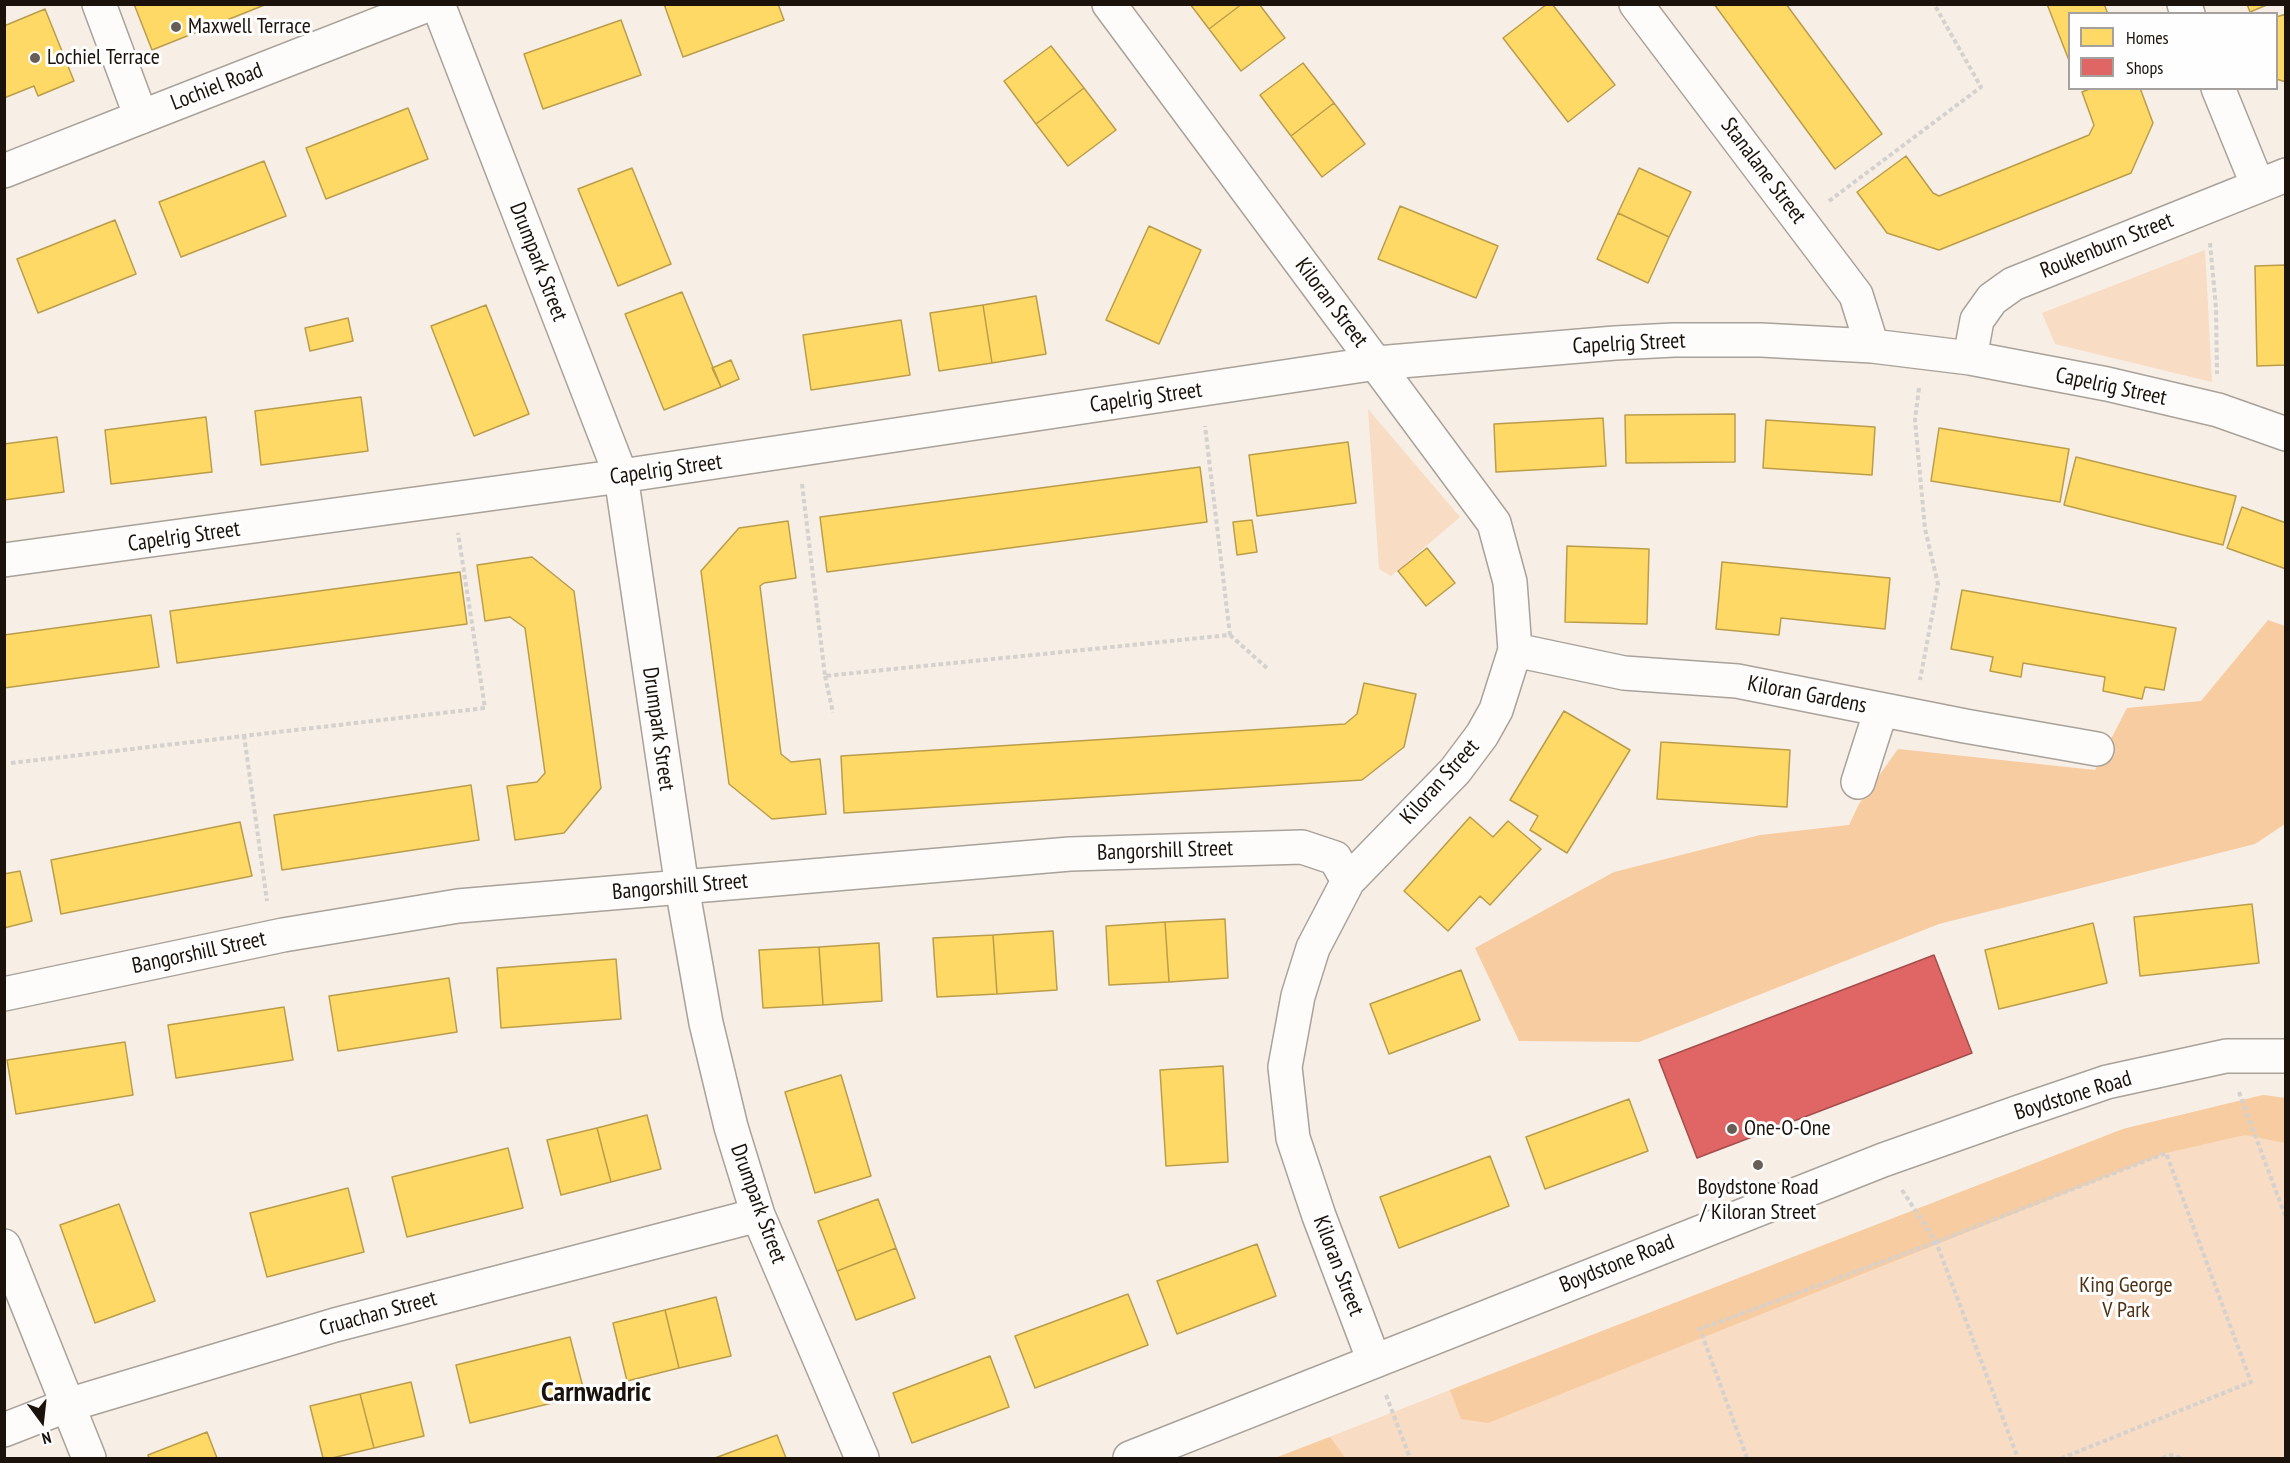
<!DOCTYPE html>
<style>
body{margin:0}
#map{position:relative;width:2290px;height:1463px;overflow:hidden;background:#f7eee5;font-family:"PT Sans Narrow",sans-serif}
canvas{display:block}
.frame{position:absolute;inset:0;border:6px solid #1a120b;pointer-events:none}
.legend{position:absolute;left:2068px;top:12px;width:210px;height:78px;box-sizing:border-box;background:#fefefe;border:2px solid #a3a09d;margin:0;padding:8px 10px;list-style:none;font-size:18px;color:#1a120b}
.legend li{display:flex;align-items:center;gap:12px;height:30px}
.legend b{width:30px;border:2px solid #a3a09d}
.north{position:absolute;left:12px;top:1391px;width:60px;height:60px;-webkit-text-stroke:4px #fefefe;paint-order:stroke;rotate:165deg;font-size:16px;font-weight:700;line-height:24px;text-align:center;color:#1a120b}
.north::after{content:'';display:block;margin:auto;width:21px;height:27px;background:#1a120b;clip-path:polygon(50% 0,100% 100%,50% 72%,0 100%)}
</style>
<div id="map">
<canvas width="2290" height="1463"></canvas>
<div class="frame"></div>
<ul class="legend">
<li><b style="height:16px;background:#ffd966"></b>Homes</li>
<li><b style="height:16px;background:#e06666"></b>Shops</li>
</ul>
<div class="north">N</div>
</div>
<script>
const ctx = document.querySelector('canvas').getContext('2d');
ctx.lineJoin = 'round';
function fillPath(path, color) {
  ctx.fillStyle = color;
  ctx.fill(path, 'evenodd');
}
function toPath(rows) {
  const path = new Path2D();
  for (const r of rows) {
    path.moveTo(r[0], r[1]);
    for (let i = 2; i < r.length; i += 2) path.lineTo(r[i], r[i + 1]);
  }
  return path;
}
function trace(path, color, width, dash) {
  ctx.strokeStyle = color;
  ctx.lineWidth = width;
  ctx.lineCap = dash ? 'butt' : 'round';
  ctx.setLineDash(dash || []);
  ctx.stroke(path);
}
function drawText(font, color, halo, rows, align = 'center') {
  ctx.font = font + ' "PT Sans Narrow",sans-serif';
  ctx.lineWidth = 6;
  ctx.setLineDash([]);
  ctx.textBaseline = 'middle';
  ctx.strokeStyle = halo;
  ctx.fillStyle = color;
  for (const [text, x, y, turn = 0] of rows) {
    ctx.save();
    ctx.translate(x, y);
    ctx.rotate((+turn || 0) * Math.PI / 180);
    ctx.textAlign = isNaN(turn) ? turn : align;
    if (halo) ctx.strokeText(text, 0, 0);
    ctx.fillText(text, 0, 0);
    ctx.restore();
  }
}
fillPath(toPath([
 [2205,250,2212,382,2055,344,2042,313],
 [1368,409,1460,517,1391,576,1379,569],
 [2263,1095,2285,1098,2285,1458,1275,1458,2123,1129]
]), '#f8dcc4');
fillPath(toPath([
 [2268,620,2285,626,2285,824,2255,844,1939,924,1639,1042,1519,1041,1475,948,1614,872,1760,835,1849,825,1859,804,1898,749,2095,770,2127,708,2201,701],
 [2263,1095,2285,1098,2285,1143,2245,1135,2166,1153,1488,1423,1461,1419,1450,1390,2123,1129],
 [1330,1437,1344,1456,1343,1458,1275,1458]
]), '#f8cca1');
const homes = toPath([
 [134,4,267,4,152,50,134,4],
 [664,4,778,4,784,20,683,57,664,4],
 [1190,4,1242,4,1209,29,1190,4],
 [1242,4,1259,4,1285,38,1241,71,1209,29,1242,4],
 [1547,4,1552,4,1615,85,1568,122,1503,38,1547,4],
 [1714,4,1786,4,1882,134,1835,169,1714,4],
 [2047,4,2104,4,2108,14,2070,14,2070,63,2047,4],
 [2247,4,2269,4,2250,12,2247,4],
 [45,9,74,81,38,96,34,86,4,98,4,26,45,9],
 [2286,14,2286,82,2276,79,2276,17,2286,14],
 [621,20,641,75,543,109,524,54,621,20],
 [1051,46,1084,88,1036,124,1004,81,1051,46],
 [1303,63,1334,103,1291,136,1260,95,1303,63],
 [1084,88,1116,130,1068,166,1036,124,1084,88],
 [2092,88,2140,88,2153,123,2131,173,1939,250,1887,233,1857,192,1906,156,1933,193,1939,196,2089,135,2094,125,2082,92,2092,88],
 [1334,103,1365,144,1322,177,1291,136,1334,103],
 [408,108,428,159,326,199,306,148,408,108],
 [264,161,286,216,181,257,159,202,264,161],
 [632,168,671,264,618,286,578,189,632,168],
 [1639,168,1691,192,1669,237,1618,213,1639,168],
 [1400,206,1498,246,1476,298,1378,259,1400,206],
 [1618,213,1669,237,1648,283,1597,259,1618,213],
 [115,220,136,274,38,313,17,259,115,220],
 [1149,226,1201,250,1159,344,1106,320,1149,226],
 [2286,265,2286,365,2257,366,2255,266,2286,265],
 [682,292,721,387,664,410,625,314,682,292],
 [1036,296,1046,354,992,363,983,305,1036,296],
 [486,305,529,414,474,436,431,326,486,305],
 [983,305,992,363,939,371,930,313,983,305],
 [348,318,353,341,310,351,305,328,348,318],
 [901,320,910,375,811,390,803,335,901,320],
 [731,360,739,379,721,387,712,368,731,360],
 [361,397,368,451,261,465,255,411,361,397],
 [1735,414,1735,462,1626,463,1625,415,1735,414],
 [206,417,212,472,111,484,105,430,206,417],
 [1603,418,1606,466,1496,472,1494,424,1603,418],
 [1766,420,1875,427,1872,475,1763,468,1766,420],
 [1939,428,2069,449,2060,502,1931,481,1939,428],
 [57,437,64,492,4,500,4,444,57,437],
 [1348,442,1356,503,1257,516,1249,455,1348,442],
 [2076,457,2236,496,2223,545,2064,505,2076,457],
 [1200,467,1207,522,827,572,820,517,1200,467],
 [2242,507,2286,523,2286,569,2227,548,2242,507],
 [1252,520,1257,552,1237,555,1233,522,1252,520],
 [788,521,796,578,764,583,760,586,781,754,791,762,820,759,826,814,772,819,729,784,701,571,739,528,788,521],
 [1567,546,1649,549,1647,624,1565,622,1567,546],
 [1427,548,1455,583,1426,606,1398,571,1427,548],
 [532,557,574,591,601,788,564,833,515,840,507,786,537,782,545,773,525,628,510,617,485,621,477,565,532,557],
 [1722,562,1890,578,1885,629,1781,618,1779,635,1716,629,1722,562],
 [460,572,467,624,177,663,170,611,460,572],
 [1962,590,2176,628,2164,690,2145,687,2142,699,2103,691,2105,677,2023,663,2021,677,1990,671,1993,657,1951,649,1962,590],
 [151,615,159,667,4,688,4,635,151,615],
 [1364,683,1416,694,1404,747,1362,780,844,813,841,756,1345,724,1357,714,1364,683],
 [1564,711,1630,750,1567,853,1530,830,1538,816,1510,800,1564,711],
 [1661,742,1790,750,1787,807,1657,799,1661,742],
 [471,785,479,840,282,870,274,815,471,785],
 [1470,817,1493,837,1508,821,1541,849,1490,905,1480,896,1448,931,1404,891,1470,817],
 [240,822,252,876,61,914,51,860,240,822],
 [20,871,32,921,4,928,4,874,20,871],
 [2252,904,2259,963,2140,976,2134,917,2252,904],
 [1225,919,1228,978,1169,982,1165,922,1225,919],
 [1165,922,1169,982,1109,985,1106,926,1165,922],
 [2093,923,2107,983,1999,1009,1985,950,2093,923],
 [1053,931,1057,990,997,994,993,935,1053,931],
 [993,935,997,994,937,997,933,938,993,935],
 [879,943,882,1001,823,1005,819,947,879,943],
 [819,947,823,1005,763,1008,759,950,819,947],
 [616,959,621,1019,501,1028,497,968,616,959],
 [1461,970,1480,1020,1389,1054,1370,1004,1461,970],
 [449,978,457,1032,338,1051,329,996,449,978],
 [284,1007,293,1060,176,1078,168,1025,284,1007],
 [125,1042,133,1095,16,1114,7,1060,125,1042],
 [1223,1066,1228,1162,1166,1166,1160,1070,1223,1066],
 [841,1075,871,1176,815,1193,785,1092,841,1075],
 [1629,1099,1648,1151,1545,1189,1526,1137,1629,1099],
 [647,1115,661,1169,611,1182,597,1128,647,1115],
 [597,1128,611,1182,561,1195,547,1140,597,1128],
 [508,1148,523,1208,407,1237,392,1177,508,1148],
 [1490,1156,1509,1206,1399,1248,1380,1197,1490,1156],
 [348,1188,364,1252,267,1277,250,1213,348,1188],
 [878,1199,896,1248,837,1271,818,1221,878,1199],
 [119,1204,155,1301,95,1323,60,1225,119,1204],
 [1257,1244,1276,1296,1177,1334,1157,1281,1257,1244],
 [896,1248,915,1298,856,1320,837,1271,896,1248],
 [1128,1294,1148,1345,1035,1388,1015,1336,1128,1294],
 [716,1297,731,1356,679,1368,665,1310,716,1297],
 [665,1310,679,1368,627,1381,613,1323,665,1310],
 [570,1337,585,1395,470,1423,456,1365,570,1337],
 [990,1356,1009,1407,912,1443,893,1393,990,1356],
 [411,1382,424,1436,374,1448,360,1394,411,1382],
 [360,1394,374,1448,332,1458,323,1458,310,1406,360,1394],
 [207,1432,217,1458,149,1458,148,1455,207,1432],
 [777,1435,786,1458,715,1458,777,1435]
]);
fillPath(homes, '#ffd966');
trace(homes, '#ba9d4b', 1.5);
const shops = toPath([
 [1934,955,1972,1053,1697,1158,1659,1060,1934,955]
]);
fillPath(shops, '#e06666');
trace(shops, '#a54d4b', 1.5);
const minor = toPath([
 [438,4,621,476,682,887,706,1023,731,1127,758,1215,862,1458],
 [1109,4,1494,523,1510,582,1515,650,1496,710,1482,735,1455,771,1348,881,1313,948,1298,996,1285,1067,1293,1138,1319,1216,1374,1361],
 [1636,4,1856,295,1872,346],
 [2184,4,2188,14],
 [2218,88,2258,186],
 [4,171,141,117],
 [1970,358,1977,320,1992,299,2013,284,2286,175],
 [4,560,621,476,1377,363,1615,343,1674,340,1761,340,1872,346,1970,358,2107,384,2218,410,2286,434],
 [1515,650,1624,673,1737,681,1965,726,2097,749],
 [1858,782,1881,710],
 [4,994,283,935,458,906,1070,854,1302,847,1335,858,1348,881],
 [4,1246,89,1458],
 [4,1430,68,1405,335,1325,758,1215]
]);
const tertiary = toPath([
 [99,4,141,117,430,4],
 [1130,1458,1883,1160,2019,1112,2107,1082,2226,1056,2286,1056]
]);
trace(minor, '#a9a29a', 36);
trace(tertiary, '#a9a29a', 36);
trace(toPath([
 [1829,201,1981,87,1934,4],
 [2210,243,2216,308,2217,374],
 [1919,388,1915,420,1925,529,1938,584,1920,680],
 [802,484,825,676,1230,635,1205,426],
 [1230,635,1268,669],
 [825,676,833,713],
 [244,735,267,901],
 [11,763,485,708,458,533],
 [2239,1092,2286,1218],
 [1902,1190,1936,1242,2018,1458],
 [1386,1395,1410,1458],
 [1747,1458,1700,1329,1936,1242,2166,1153,2251,1382,2062,1458],
 [2162,1458,2171,1455,2181,1458]
]), '#d4d1ce', 4, [4.5, 3]);
trace(minor, '#fefcfb', 33);
trace(tertiary, '#fefcfb', 33);
for (const [x, y, r, color] of [
 [176,27,6,"#675f57"],
 [35,58,6,"#675f57"],
 [1732,1129,6,"#675f57"],
 [1758,1165,6,"#675f57"]
]) {
  const dot = new Path2D();
  dot.arc(x, y, r, 0, 2 * Math.PI);
  ctx.fillStyle = color;
  ctx.fill(dot);
  trace(dot, '#fefefe', 2);
}
drawText('22px', '#1a120b', '#fefefe', [
 ["Maxwell Terrace",188,27],
 ["Lochiel Terrace",47,58],
 ["One-O-One",1744,1129],
 ["Boydstone Road",1758,1188,"center"],
 ["/ Kiloran Street",1758,1213,"center"]
], 'left');
drawText('22px', '#1a120b', '#fefefe', [
 ["Lochiel Road",217,87,-21],
 ["Stanalane Street",1763,171,53],
 ["Roukenburn Street",2107,246,-22],
 ["Drumpark Street",538,262,69],
 ["Kiloran Street",1331,303,53],
 ["Capelrig Street",1629,344,-3],
 ["Capelrig Street",2111,387,12],
 ["Capelrig Street",1146,398,-8],
 ["Capelrig Street",666,470,-8],
 ["Capelrig Street",184,537,-8],
 ["Kiloran Gardens",1807,695,11],
 ["Drumpark Street",658,729,82],
 ["Kiloran Street",1440,782,-48],
 ["Bangorshill Street",1165,851,-2],
 ["Bangorshill Street",680,887,-5],
 ["Bangorshill Street",199,953,-12],
 ["Boydstone Road",2073,1096,-17],
 ["Drumpark Street",758,1204,70],
 ["Boydstone Road",1617,1264,-22],
 ["Kiloran Street",1338,1266,69],
 ["Cruachan Street",378,1314,-15]
]);
drawText('22px', '#4f3214', '#fefefe', [
 ["King George",2126,1286],
 ["V Park",2126,1311]
]);
drawText('bold 28px', '#1a120b', '#fefefe', [
 ["Carnwadric",596,1393]
]);
</script>
